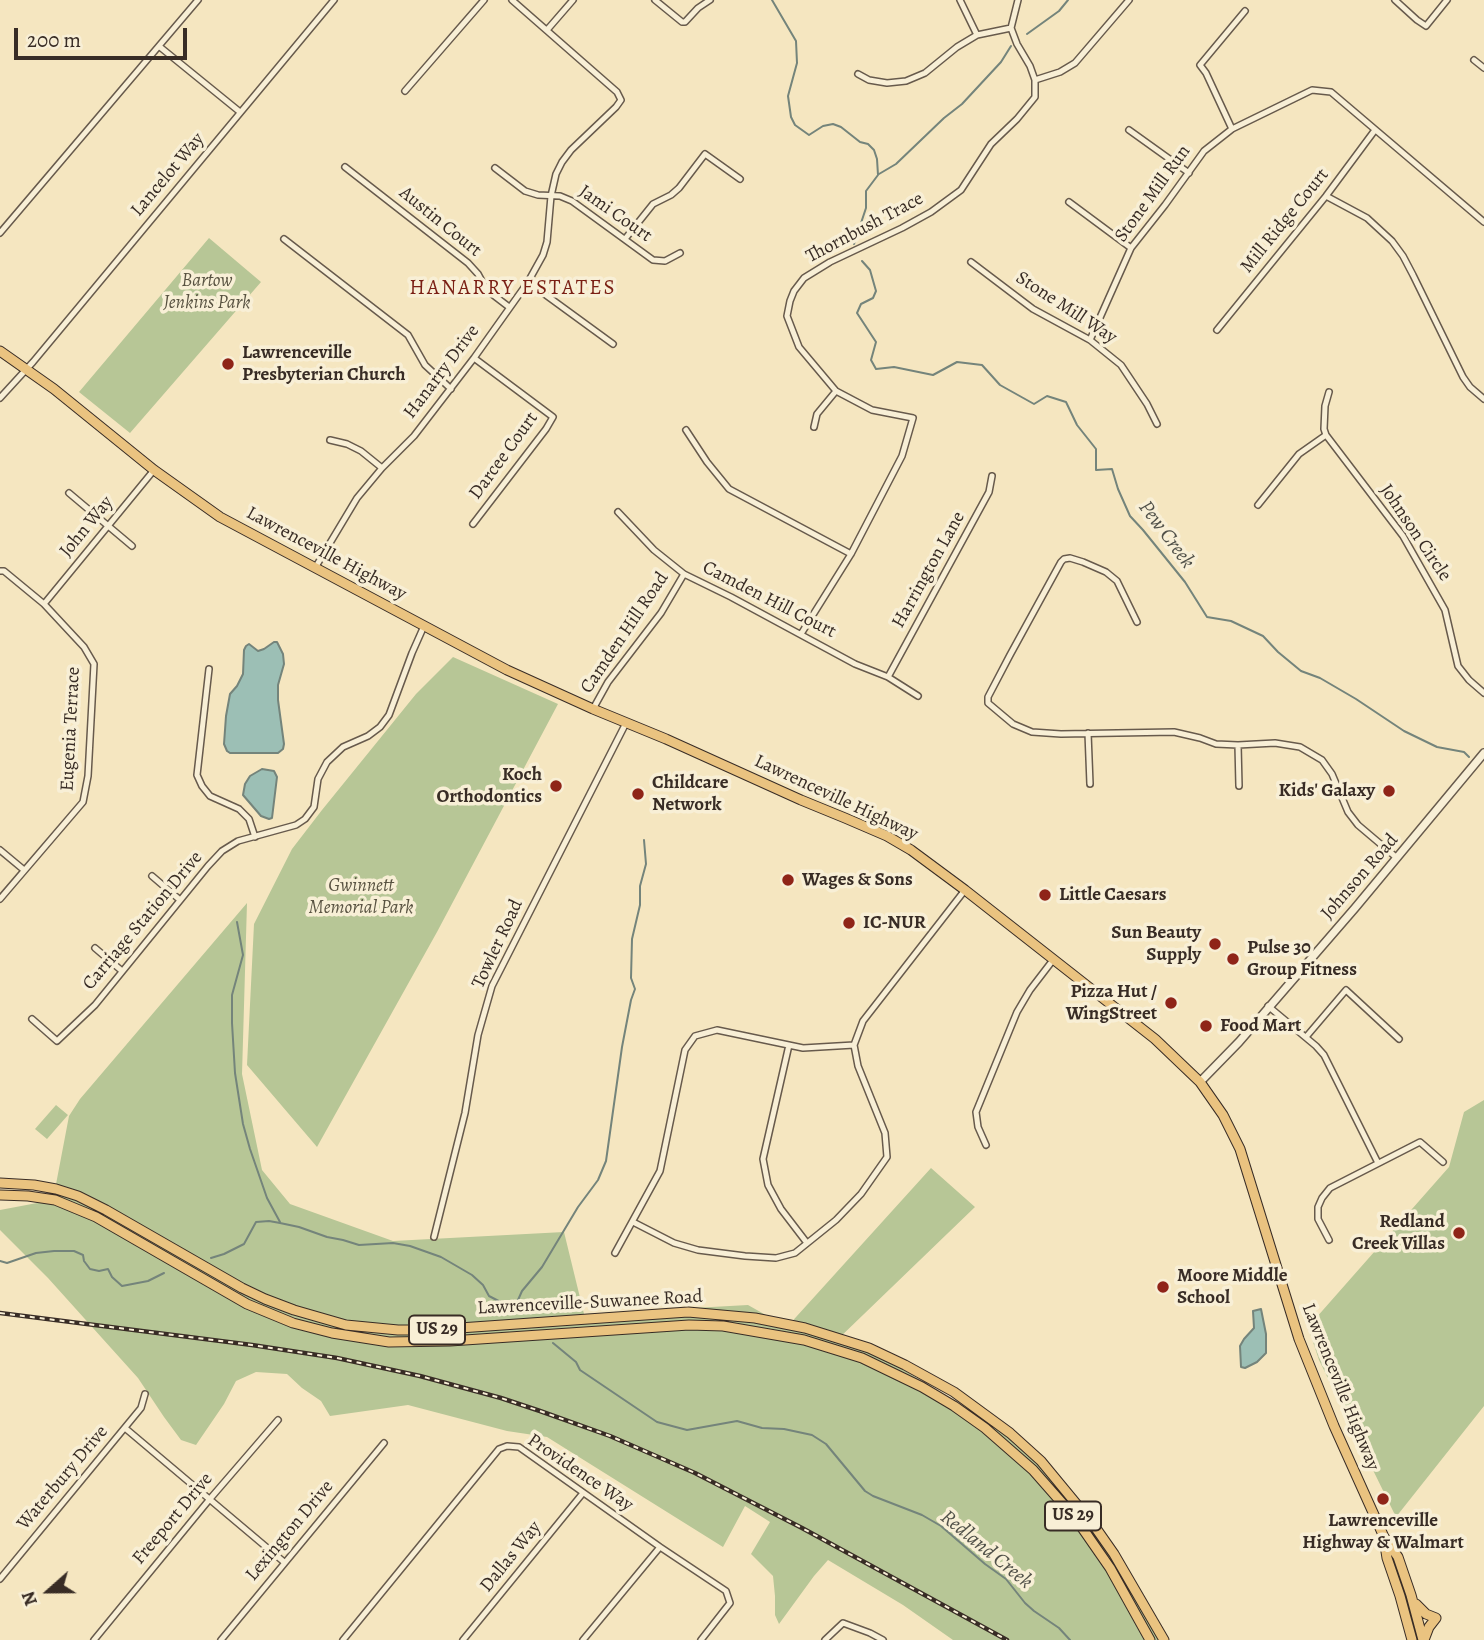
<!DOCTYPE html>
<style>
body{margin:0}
#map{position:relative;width:1484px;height:1640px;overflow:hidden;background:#f5e6c0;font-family:Alegreya,serif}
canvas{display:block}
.north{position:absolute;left:14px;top:1556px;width:70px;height:70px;-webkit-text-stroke:5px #f8efd6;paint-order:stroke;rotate:249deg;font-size:19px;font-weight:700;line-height:28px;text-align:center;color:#382c25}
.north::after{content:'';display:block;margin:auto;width:24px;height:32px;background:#382c25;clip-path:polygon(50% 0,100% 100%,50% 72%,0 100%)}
.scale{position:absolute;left:14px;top:28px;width:173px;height:32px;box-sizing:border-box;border:4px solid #382c25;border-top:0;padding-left:9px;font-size:21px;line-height:24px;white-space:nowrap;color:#382c25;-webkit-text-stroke:5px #f8efd6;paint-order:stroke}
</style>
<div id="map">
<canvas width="1484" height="1640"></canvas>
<div class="north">N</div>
<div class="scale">200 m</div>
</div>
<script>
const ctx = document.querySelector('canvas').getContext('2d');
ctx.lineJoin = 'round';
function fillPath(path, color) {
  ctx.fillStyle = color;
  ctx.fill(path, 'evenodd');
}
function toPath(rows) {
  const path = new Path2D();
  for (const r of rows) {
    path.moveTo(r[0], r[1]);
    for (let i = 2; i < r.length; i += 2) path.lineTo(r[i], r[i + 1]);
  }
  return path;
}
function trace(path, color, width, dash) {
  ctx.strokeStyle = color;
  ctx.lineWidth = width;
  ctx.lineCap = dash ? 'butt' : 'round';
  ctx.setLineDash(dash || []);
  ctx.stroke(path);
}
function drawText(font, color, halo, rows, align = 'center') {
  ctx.font = font + ' Alegreya,serif';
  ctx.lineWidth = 7;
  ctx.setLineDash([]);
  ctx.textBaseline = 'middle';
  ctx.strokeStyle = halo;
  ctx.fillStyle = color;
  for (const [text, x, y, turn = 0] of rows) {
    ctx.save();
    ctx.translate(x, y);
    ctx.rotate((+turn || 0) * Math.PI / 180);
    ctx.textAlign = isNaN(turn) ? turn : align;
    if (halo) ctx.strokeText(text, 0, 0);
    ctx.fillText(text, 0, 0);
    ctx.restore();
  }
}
fillPath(toPath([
 [209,238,261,282,130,433,79,392],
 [453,657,558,704,437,932,317,1147,247,1065,254,924,292,849,322,810,416,694],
 [247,903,242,1074,262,1170,290,1204,393,1241,564,1232,584,1314,748,1305,787,1327,931,1168,975,1207,836,1341,878,1354,1039,1454,1157,1622,1167,1640,953,1640,903,1605,828,1560,814,1576,779,1624,775,1615,775,1596,773,1576,751,1554,770,1522,745,1506,723,1547,547,1437,507,1431,408,1405,330,1416,321,1401,302,1388,287,1374,256,1372,236,1381,224,1404,196,1445,181,1440,164,1417,138,1378,48,1278,0,1230,0,1210,53,1200,69,1116,80,1099],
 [1484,1100,1484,1406,1396,1517,1319,1360,1308,1327,1449,1167,1464,1112],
 [56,1105,68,1115,47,1139,35,1129]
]), '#b7c696');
const water = toPath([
 [274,642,277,642,283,654,284,664,278,685,278,700,284,744,283,749,278,753,230,753,227,751,224,744,226,716,230,694,237,686,243,674,244,650,246,646,249,644,258,651,264,649,274,642],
 [262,769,274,771,277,777,272,818,269,819,261,816,243,795,245,784,250,776,262,769],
 [1261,1309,1266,1334,1266,1353,1257,1362,1245,1368,1241,1367,1240,1346,1244,1339,1254,1328,1253,1311,1261,1309]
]);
fillPath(water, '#9cbfb5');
trace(water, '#74847b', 2);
trace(toPath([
 [772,0,796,41,797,63,788,96,791,117,795,125,809,135,823,126,833,124,841,127,860,142,868,144,874,150,877,159,878,175,866,191,866,208,854,244],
 [1027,34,1059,11,1068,0],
 [879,174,896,164,944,118,962,104,1001,62,1011,46],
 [862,261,870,270,876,291,873,298,861,304,857,313,876,342,871,360,876,369,894,367,933,375,957,362,982,365,1000,385,1034,404,1047,396,1066,402,1077,425,1096,449,1096,470,1112,469,1118,489,1130,516,1143,530,1185,582,1207,617,1231,621,1263,636,1278,652,1301,671,1320,678,1356,699,1404,731,1437,747,1464,752,1469,757],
 [237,922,243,955,232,995,232,1023,235,1073,243,1124,250,1149,267,1198,280,1222],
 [211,1258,224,1254,244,1244,256,1222,269,1221,280,1223,299,1227,327,1237,343,1240,359,1245,393,1243,410,1246,441,1257,472,1275,483,1285,489,1296,514,1309,517,1313],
 [0,1261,7,1263,36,1253,54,1251,74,1251,83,1255,84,1261,90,1269,99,1271,108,1269,112,1277,122,1286,148,1281,164,1273],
 [514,1309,522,1291,542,1267,578,1207,598,1180,606,1161,622,1047,631,1000,635,989,631,978,632,939,640,905,640,886,646,864,644,840],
 [553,1343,576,1362,580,1370,657,1422,687,1430,737,1421,762,1428,784,1429,812,1435,826,1444,865,1491,873,1496,922,1515,941,1526,985,1564,1006,1579,1025,1603,1034,1611,1059,1628,1070,1640]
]), '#74847b', 2);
const minor = toPath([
 [655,0,682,22,685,22,698,8,710,0],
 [960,0,977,35],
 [1395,0,1417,20,1426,26,1447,0],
 [547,30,573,0],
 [160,47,240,112],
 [1474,60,1484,68],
 [858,74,869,80,887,83,906,81,925,73,957,47,977,35,1011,28],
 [1035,80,1060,72,1075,63,1129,0],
 [405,91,484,0],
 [1232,129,1206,73,1200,65,1245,11],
 [1129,130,1189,173],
 [345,167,468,263,478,274,484,285,492,294,509,307],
 [495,168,525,191,538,195,560,196,572,201,653,260,665,261,680,253],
 [1326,196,1367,218,1392,241,1403,256,1413,275,1463,377,1470,387,1484,399],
 [1069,202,1131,248],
 [0,233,198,0],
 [284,239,408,335,425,365,451,389],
 [625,239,653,204,671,195,679,188,705,154,740,179],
 [971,262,1033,309,1090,340,1121,365,1147,404,1157,424],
 [528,282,613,344],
 [1217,330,1326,196,1375,130],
 [1090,340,1131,248,1165,205,1204,151,1232,129,1312,90,1331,92,1484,222],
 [1329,392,1325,406,1324,429,1326,435,1403,536,1445,610,1458,666,1469,680,1484,693],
 [0,398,33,362,334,0],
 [814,427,817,414,836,391],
 [686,430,707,462,729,489,851,554],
 [330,440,347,444,361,451,382,468],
 [69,493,132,546],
 [1258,505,1299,454,1326,435],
 [618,512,654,550,684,574,731,597,855,664,888,677,918,696],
 [473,524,546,429,553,417,474,358],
 [315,568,357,498,382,468,414,436,474,358,528,282,543,255,547,242,551,196,556,174,562,162,571,150,616,107,621,100,617,92,512,0],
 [0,571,4,571,44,604,84,647,94,664,88,776,83,802,0,899],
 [44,604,154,470],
 [1137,622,1117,581,1106,572,1083,562,1070,558,1064,559,1061,562,1010,655,988,697,988,703,1013,724,1032,732,1061,734,1174,732,1200,738,1216,744,1238,745,1275,743,1300,747,1322,760,1332,774,1348,812,1358,825,1397,858],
 [801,634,851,554,902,456,913,418,872,410,836,391,799,347,787,316,790,301,794,291,804,278,830,262,902,228,931,212,961,190,991,144,1017,119,1035,97,1035,80,1030,66,1017,44,1011,28,1018,0],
 [209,669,197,775,202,786,210,796,239,809,249,819,255,837],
 [888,677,989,492,992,476],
 [593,709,608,682,661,613,684,574],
 [1088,733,1090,784],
 [1238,745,1239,786],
 [0,850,24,870],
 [152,876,180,900],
 [95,948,122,971],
 [1268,1006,1316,1046,1324,1055,1378,1163],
 [32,1019,57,1041,95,1005,208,866,222,851,238,841,296,825,305,819,314,807,318,779,327,762,343,747,368,736,380,727,389,715,412,653,424,626],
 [1306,1037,1346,990,1399,1039],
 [789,1045,763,1159,768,1185,781,1209,807,1243],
 [986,1145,978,1127,976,1112,1017,1012,1030,990,1053,960],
 [633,1222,674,1243,698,1250,745,1256,776,1258,795,1253,836,1220,861,1194,887,1157,885,1133,858,1066,854,1045,863,1021,965,890],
 [434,1237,465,1113,478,1035,492,986,626,723],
 [1329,1240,1318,1219,1318,1207,1322,1198,1330,1188,1420,1142,1443,1162],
 [615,1253,660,1171,685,1050,695,1036,717,1030,803,1048,854,1045],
 [125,1428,284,1562],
 [0,1579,141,1408,145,1394],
 [94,1640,209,1500,278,1420],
 [221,1640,384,1443],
 [343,1640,499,1449,507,1446,519,1447,660,1547,726,1591,730,1603,701,1640],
 [463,1640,583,1493],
 [583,1640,660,1547],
 [825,1640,843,1623,870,1633,883,1640]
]);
const tertiary = toPath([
 [1200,1082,1239,1042,1355,908,1484,753]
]);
const primary = toPath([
 [0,351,54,389,154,470,220,517,507,670,593,709,666,739,801,800,845,818,887,836,911,850,965,890,1155,1039,1200,1082,1223,1115,1240,1149,1299,1339,1334,1426,1384,1537,1398,1557,1411,1595,1423,1640],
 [0,1183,34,1185,56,1189,78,1196,106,1210,242,1288,265,1299,294,1310,346,1325,398,1330,431,1330,688,1312,755,1318,805,1328,869,1348,905,1365,954,1392,1010,1433,1041,1461,1093,1524,1114,1554,1164,1640],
 [0,1195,28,1196,55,1200,96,1217,247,1304,293,1323,332,1333,389,1342,450,1341,689,1325,723,1326,804,1340,862,1358,922,1387,954,1406,985,1428,1033,1470,1076,1519,1110,1568,1150,1640],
 [1384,1539,1387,1558,1400,1596,1412,1640],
 [1416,1604,1426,1614,1436,1618,1429,1627,1424,1640]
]);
trace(minor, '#675a4c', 8);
trace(tertiary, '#675a4c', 10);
trace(primary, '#382c25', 11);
trace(minor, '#f8efd6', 5);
trace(tertiary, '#f8efd6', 7);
trace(primary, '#eac380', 9);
const rail = toPath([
 [0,1313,252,1345,337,1358,420,1376,501,1398,540,1411,610,1436,695,1473,802,1528,1007,1640]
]);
trace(rail, '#382c25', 4.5);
trace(rail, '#f8efd6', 2, [5]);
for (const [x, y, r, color] of [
 [228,364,7,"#8f2418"],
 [556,786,7,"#8f2418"],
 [1389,791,7,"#8f2418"],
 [638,794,7,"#8f2418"],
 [788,880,7,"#8f2418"],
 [1045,895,7,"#8f2418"],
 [849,923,7,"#8f2418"],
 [1215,944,7,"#8f2418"],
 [1233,959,7,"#8f2418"],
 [1171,1003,7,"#8f2418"],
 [1206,1026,7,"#8f2418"],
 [1459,1233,7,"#8f2418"],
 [1163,1287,7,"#8f2418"],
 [1383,1499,7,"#8f2418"]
]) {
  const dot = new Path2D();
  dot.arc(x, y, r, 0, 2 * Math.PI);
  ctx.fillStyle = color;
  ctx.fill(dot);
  trace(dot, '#f8efd6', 2.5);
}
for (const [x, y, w] of [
 [437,1330,56],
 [1073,1516,56]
]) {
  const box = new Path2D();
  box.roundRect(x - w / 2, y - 14.5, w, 29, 5);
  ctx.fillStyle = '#f8efd6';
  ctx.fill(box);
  trace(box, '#382c25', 2);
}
drawText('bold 18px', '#382c25', null, [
 ["US 29",437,1330],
 ["US 29",1073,1516]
]);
drawText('19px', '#382c25', '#f8efd6', [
 ["Lancelot Way",168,175,-50],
 ["Stone Mill Run",1153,194,-54],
 ["Jami Court",615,214,35],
 ["Mill Ridge Court",1285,221,-51],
 ["Austin Court",440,222,39],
 ["Thornbush Trace",865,228,-28],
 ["Stone Mill Way",1066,308,33],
 ["Hanarry Drive",442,372,-53],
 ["Darcee Court",504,456,-54],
 ["John Way",87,527,-51],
 ["Johnson Circle",1415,533,56],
 ["Lawrenceville Highway",326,554,28],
 ["Harrington Lane",929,570,-61],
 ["Camden Hill Court",769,600,27],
 ["Camden Hill Road",625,633,-56],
 ["Eugenia Terrace",71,729,-87],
 ["Lawrenceville Highway",836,798,25],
 ["Johnson Road",1360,877,-49],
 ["Carriage Station Drive",143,921,-50],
 ["Towler Road",498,944,-65],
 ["Lawrenceville-Suwanee Road",590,1303,-3],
 ["Lawrenceville Highway",1340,1387,68],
 ["Providence Way",580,1473,34],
 ["Waterbury Drive",63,1478,-50],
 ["Freeport Drive",173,1519,-50],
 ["Lexington Drive",290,1531,-50],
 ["Dallas Way",511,1557,-51]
]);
drawText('italic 19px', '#585241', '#f8efd6', [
 ["Bartow",207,281],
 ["Jenkins Park",207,303],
 ["Gwinnett",361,886],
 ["Memorial Park",361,908]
]);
drawText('bold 19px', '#382c25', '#f8efd6', [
 ["Lawrenceville",242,353],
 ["Presbyterian Church",242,375],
 ["Koch",542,775,"right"],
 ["Orthodontics",542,797,"right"],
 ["Childcare",652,783],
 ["Network",652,805],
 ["Kids' Galaxy",1375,791,"right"],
 ["Wages & Sons",802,880],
 ["Little Caesars",1059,895],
 ["IC-NUR",863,923],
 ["Sun Beauty",1201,933,"right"],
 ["Supply",1201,955,"right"],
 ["Pulse 30",1247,948],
 ["Group Fitness",1247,970],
 ["Pizza Hut /",1157,992,"right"],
 ["WingStreet",1157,1014,"right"],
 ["Food Mart",1220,1026],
 ["Redland",1445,1222,"right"],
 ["Creek Villas",1445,1244,"right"],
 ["Moore Middle",1177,1276],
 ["School",1177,1298],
 ["Lawrenceville",1383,1521,"center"],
 ["Highway & Walmart",1383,1543,"center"]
], 'left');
ctx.letterSpacing = '2px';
drawText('21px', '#7a1f14', '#f8efd6', [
 ["HANARRY ESTATES",513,289]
]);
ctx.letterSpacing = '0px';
drawText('italic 21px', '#515149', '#f8efd6', [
 ["Pew Creek",1166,535,53],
 ["Redland Creek",986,1550,39]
]);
</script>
